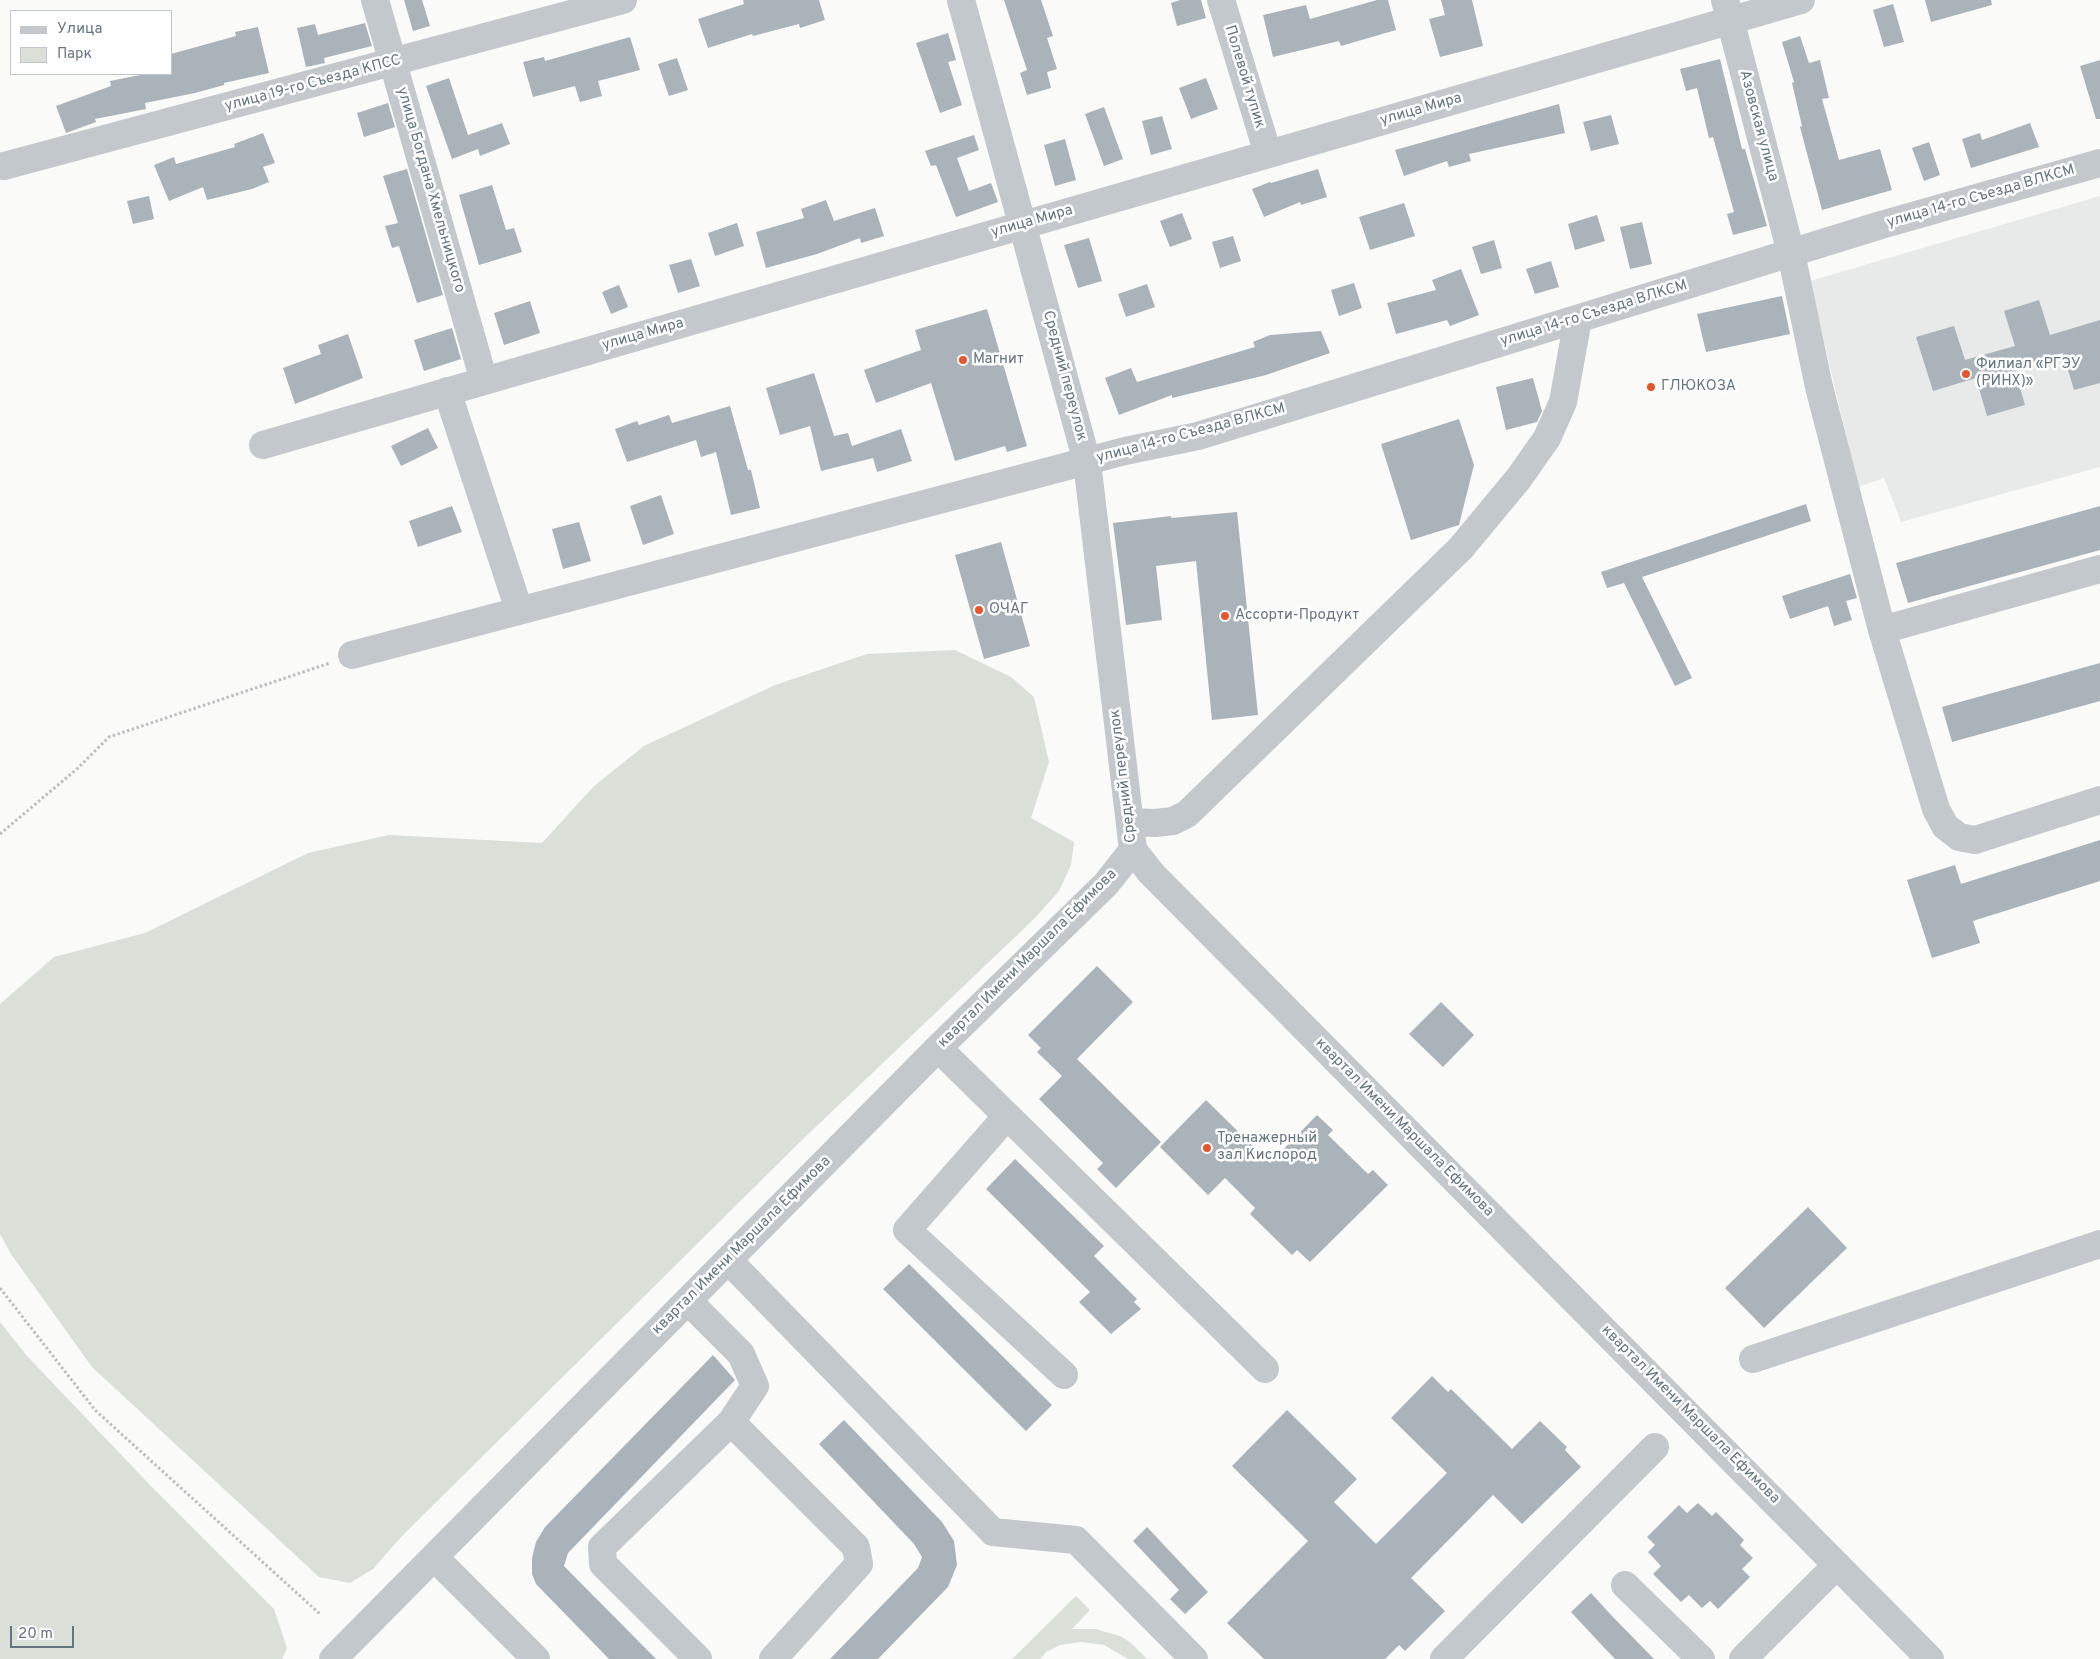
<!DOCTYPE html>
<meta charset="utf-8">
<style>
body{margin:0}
#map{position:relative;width:2100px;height:1659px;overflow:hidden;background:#fafaf8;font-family:Overpass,sans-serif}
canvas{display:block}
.legend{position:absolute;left:10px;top:10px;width:162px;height:65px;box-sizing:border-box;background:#fff;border:1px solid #c1c8cd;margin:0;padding:6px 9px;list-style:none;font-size:15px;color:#657683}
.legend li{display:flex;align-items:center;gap:10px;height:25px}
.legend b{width:25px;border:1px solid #c1c8cd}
.scale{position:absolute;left:10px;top:1626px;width:64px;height:22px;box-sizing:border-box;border:2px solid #657683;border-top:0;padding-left:6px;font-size:15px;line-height:18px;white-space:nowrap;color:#657683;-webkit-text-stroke:4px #fff;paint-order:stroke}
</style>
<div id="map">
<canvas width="2100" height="1659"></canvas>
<ul class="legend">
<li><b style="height:6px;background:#c3c8cc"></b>Улица</li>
<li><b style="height:14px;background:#dadfd7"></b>Парк</li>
</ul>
<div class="scale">20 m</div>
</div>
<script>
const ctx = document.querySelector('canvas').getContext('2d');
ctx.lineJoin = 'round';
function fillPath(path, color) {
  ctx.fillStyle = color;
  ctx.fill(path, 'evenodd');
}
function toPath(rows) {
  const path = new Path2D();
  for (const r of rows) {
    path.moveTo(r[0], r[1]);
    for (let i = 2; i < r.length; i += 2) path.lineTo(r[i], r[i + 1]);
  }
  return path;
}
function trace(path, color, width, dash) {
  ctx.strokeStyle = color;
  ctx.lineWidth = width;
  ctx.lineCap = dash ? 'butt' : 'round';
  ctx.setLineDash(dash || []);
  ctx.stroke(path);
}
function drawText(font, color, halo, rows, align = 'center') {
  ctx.font = font + ' Overpass,sans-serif';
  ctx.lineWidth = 5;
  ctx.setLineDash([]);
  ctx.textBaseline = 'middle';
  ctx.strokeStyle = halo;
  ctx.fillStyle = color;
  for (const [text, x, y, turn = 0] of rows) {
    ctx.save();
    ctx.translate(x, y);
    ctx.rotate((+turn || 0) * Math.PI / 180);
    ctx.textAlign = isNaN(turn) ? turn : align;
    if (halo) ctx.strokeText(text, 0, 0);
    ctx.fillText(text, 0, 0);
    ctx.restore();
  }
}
fillPath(toPath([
 [2100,196,2100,467,1901,522,1884,478,1858,487,1810,281]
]), '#e8e9e9');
fillPath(toPath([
 [955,650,1011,677,1034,697,1049,762,1031,818,1074,842,1071,865,1059,891,1034,919,801,1141,402,1536,373,1569,350,1583,319,1577,92,1367,11,1254,0,1234,0,1004,54,957,145,933,308,853,389,835,542,843,594,786,644,746,775,685,867,654],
 [0,1322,27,1356,149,1484,274,1609,287,1648,282,1659,0,1659],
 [1076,1596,1090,1610,1072,1629,1095,1629,1120,1636,1131,1643,1147,1659,1128,1659,1104,1645,1081,1642,1060,1645,1046,1652,1040,1659,1012,1659]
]), '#dadfd7');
fillPath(toPath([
 [404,0,422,0,430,26,413,31],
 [743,0,819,0,825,20,800,28,799,24,753,36,752,34,708,48,698,19,744,4],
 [1004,0,1041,0,1053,36,1047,38,1057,69,1047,72,1051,88,1027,95,1020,73,1027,70],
 [1180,0,1201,0,1206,18,1177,26,1171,3],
 [1377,0,1388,0,1396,30,1341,46,1339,41,1273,57,1263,15,1306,5,1310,19],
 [1441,0,1472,0,1483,46,1440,57,1429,19,1445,15],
 [1925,0,1991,0,1992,5,1931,22],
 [1893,4,1904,42,1884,47,1873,10],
 [365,23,372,46,324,58,325,63,306,67,297,28,315,24,318,35],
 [258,27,269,73,224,83,224,85,195,93,145,103,146,109,95,119,96,122,66,133,56,106,111,86,110,81,145,74,171,74,171,54,236,36,235,32],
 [948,33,956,60,948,62,962,105,940,113,916,43],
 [1800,36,1809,63,1820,60,1829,98,1822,99,1839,160,1880,149,1892,190,1822,210,1800,127,1802,126,1792,83,1794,82,1782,42],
 [630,37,640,70,598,81,602,96,580,102,575,86,533,97,523,62,544,57,545,61],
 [677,58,688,90,669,96,658,64],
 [1720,59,1742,149,1745,149,1767,226,1733,235,1727,214,1734,212,1713,137,1709,138,1697,88,1686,91,1680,69],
 [2100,60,2100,119,2096,119,2080,66],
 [449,78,468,135,502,123,510,144,480,156,478,149,452,159,426,86],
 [1206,78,1218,109,1191,119,1179,88],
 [388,103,395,127,364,137,357,113],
 [1559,104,1565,133,1469,154,1471,161,1449,167,1447,161,1404,176,1395,150],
 [1104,107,1123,159,1104,166,1085,114],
 [1611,115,1619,144,1591,151,1583,122],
 [1162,116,1172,149,1151,155,1142,121],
 [2030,123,2039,147,1971,168,1962,139,1980,133,1982,140],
 [263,133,275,163,263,167,269,182,252,189,207,200,203,187,169,201,154,165,174,157,176,164,235,147,234,144],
 [974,135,979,150,957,158,969,191,991,183,998,202,956,217,936,165,931,166,925,151],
 [1065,139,1076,180,1055,186,1044,145],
 [1929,142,1940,175,1924,181,1912,148],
 [407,169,443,295,417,303,399,246,392,248,385,226,398,223,383,176],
 [1318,169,1327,197,1301,205,1300,202,1264,217,1252,189,1270,182,1271,183],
 [492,185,506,230,514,228,522,252,479,265,459,195],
 [149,196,154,219,133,224,127,201],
 [826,200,834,221,875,208,884,236,861,243,860,238,817,254,766,268,756,232,804,218,801,209],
 [1404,203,1415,236,1370,250,1359,217],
 [1182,213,1192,239,1170,247,1160,221],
 [1597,215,1605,241,1575,250,1568,224],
 [1642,222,1652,264,1630,269,1620,227],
 [737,223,744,246,715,256,708,233],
 [1233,236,1241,261,1220,268,1212,242],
 [1089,238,1102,281,1078,288,1064,245],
 [1494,240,1502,268,1481,274,1472,247],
 [691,259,700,286,678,293,669,265],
 [1551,261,1559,287,1535,294,1526,269],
 [1461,269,1479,315,1450,326,1447,320,1396,334,1387,303,1436,290,1432,280],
 [1354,283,1362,308,1339,316,1331,290],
 [1147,284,1155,307,1126,317,1118,294],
 [619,285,628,307,611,314,602,292],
 [1782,296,1790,334,1706,352,1697,314],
 [2039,300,2050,335,2100,320,2100,383,2074,390,2063,353,2014,367,2025,405,1987,416,1976,378,1933,391,1916,337,1954,326,1965,360,2015,346,2004,311],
 [530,301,540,333,504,345,494,313],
 [987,309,1027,446,1007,452,1005,446,955,461,931,383,876,403,864,370,921,350,915,330],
 [452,328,461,359,424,371,414,340],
 [1321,331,1330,353,1266,375,1172,398,1172,395,1119,415,1105,378,1131,368,1137,382,1255,347,1253,342,1270,335],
 [348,334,363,378,295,404,283,368,321,354,318,345],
 [814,373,834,436,848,433,852,446,901,429,912,461,877,472,873,458,821,471,810,426,780,435,766,388],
 [1533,378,1542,411,1537,422,1506,430,1496,387],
 [730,406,748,470,751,470,760,508,731,515,716,452,701,457,696,440,627,462,615,429,637,421,639,425,669,415,672,423],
 [1459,419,1474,465,1459,525,1411,540,1381,444],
 [428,428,438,448,401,466,391,446],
 [661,495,674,534,643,545,630,506],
 [1806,504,1811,521,1642,577,1692,678,1675,686,1624,583,1607,588,1601,572],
 [452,506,462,532,418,547,409,521],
 [2100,506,2100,550,1908,603,1896,563],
 [1237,512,1258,715,1212,720,1196,561,1156,566,1162,620,1126,625,1113,523,1171,516,1171,518],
 [579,522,591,561,563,569,552,529],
 [1001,542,1030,646,984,659,955,555],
 [1850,574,1857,598,1846,601,1852,620,1834,626,1828,606,1790,619,1782,596],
 [2100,663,2100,701,1952,742,1942,707],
 [2100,840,2100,881,1973,921,1980,943,1932,958,1907,880,1955,865,1961,884],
 [1097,966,1133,1002,1077,1059,1161,1142,1116,1188,1097,1169,1103,1163,1039,1099,1062,1076,1037,1052,1041,1048,1028,1035],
 [1441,1002,1474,1035,1443,1067,1409,1034],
 [1206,1100,1270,1163,1317,1115,1333,1130,1328,1135,1368,1174,1373,1170,1388,1185,1310,1262,1297,1250,1292,1255,1250,1214,1255,1208,1225,1178,1208,1195,1160,1147],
 [1015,1159,1104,1246,1094,1256,1137,1299,1134,1302,1141,1309,1111,1334,1079,1302,1090,1292,986,1189],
 [1808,1207,1847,1248,1764,1328,1725,1288],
 [909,1264,1052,1405,1026,1431,883,1289],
 [713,1355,735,1380,568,1553,564,1566,656,1659,609,1659,536,1584,532,1574,532,1558,536,1542,545,1527],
 [1432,1376,1448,1392,1451,1389,1512,1449,1540,1421,1567,1447,1565,1450,1581,1467,1522,1524,1493,1495,1411,1578,1445,1611,1405,1651,1399,1645,1385,1659,1264,1659,1227,1623,1308,1541,1232,1466,1287,1410,1357,1479,1334,1502,1376,1544,1447,1473,1391,1418],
 [844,1420,942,1522,954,1541,957,1565,948,1587,878,1659,830,1659,918,1568,922,1557,914,1544,819,1444],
 [1698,1503,1712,1516,1716,1512,1744,1540,1740,1545,1753,1558,1742,1569,1750,1577,1718,1609,1710,1601,1702,1608,1689,1595,1681,1602,1653,1574,1661,1566,1648,1552,1655,1545,1647,1537,1679,1505,1687,1513],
 [1147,1527,1208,1592,1185,1614,1170,1599,1179,1590,1133,1541],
 [1591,1593,1612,1616,1654,1659,1615,1659,1597,1640,1571,1612]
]), '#aab3b9');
trace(toPath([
 [0,834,78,768,109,737,330,663],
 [0,1288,95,1410,320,1614]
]), '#bbbfc2', 3, [2.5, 2.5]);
trace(toPath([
 [375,0,484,381],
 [961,0,1087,462,1133,850,1151,873,1930,1659],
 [1221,0,1268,154],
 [1725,0,1791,253,1819,387,1882,630,1936,809,1945,826,1959,837,1975,840,2100,800],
 [4,166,623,0],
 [447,391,519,610],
 [263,445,1801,0],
 [1882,630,2100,569],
 [352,655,1125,451,1198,436,1881,225,2100,163],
 [1130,822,1155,823,1173,821,1187,814,1461,548,1519,478,1547,438,1563,402,1578,319],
 [938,1048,1265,1369],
 [1007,1116,907,1230,1064,1375],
 [728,1260,993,1532,1076,1540,1194,1659],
 [688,1301,741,1354,755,1386,731,1422,602,1547,603,1564,698,1659],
 [1753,1359,2100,1244],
 [731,1422,856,1547,859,1564,773,1659],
 [1625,1585,1701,1659],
 [333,1659,434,1557],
 [536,1659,434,1557,938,1048,1106,884,1133,850],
 [1444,1659,1655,1447],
 [1743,1659,1837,1565]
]), '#c3c8cc', 28);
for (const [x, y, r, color] of [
 [963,360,5,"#e4572e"],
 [1966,374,5,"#e4572e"],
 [1651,387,5,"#e4572e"],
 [979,610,5,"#e4572e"],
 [1225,616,5,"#e4572e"],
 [1207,1148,5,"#e4572e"]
]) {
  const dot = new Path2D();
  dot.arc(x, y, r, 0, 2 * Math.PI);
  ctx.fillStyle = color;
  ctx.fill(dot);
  trace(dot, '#fff', 2);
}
drawText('15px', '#657683', '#fff', [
 ["Полевой тупик",1244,77,73],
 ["улица 19-го Съезда КПСС",313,84,-15],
 ["улица Мира",1421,110,-16],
 ["Азовская улица",1758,126,75],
 ["улица Богдана Хмельницкого",430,190,74],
 ["улица 14-го Съезда ВЛКСМ",1981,197,-16],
 ["улица Мира",1032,222,-16],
 ["улица 14-го Съезда ВЛКСМ",1594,314,-17],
 ["улица Мира",643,335,-16],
 ["Средний переулок",1064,376,75],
 ["улица 14-го Съезда ВЛКСМ",1191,434,-15],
 ["Средний переулок",1124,776,-97],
 ["квартал Имени Маршала Ефимова",1028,959,-45],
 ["квартал Имени Маршала Ефимова",1404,1128,45],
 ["квартал Имени Маршала Ефимова",742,1246,-45],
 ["квартал Имени Маршала Ефимова",1690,1415,45]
]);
drawText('15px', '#657683', '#fff', [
 ["Магнит",973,360],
 ["Филиал «РГЭУ",1976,365],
 ["(РИНХ)»",1976,382],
 ["ГЛЮКОЗА",1661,387],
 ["ОЧАГ",989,610],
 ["Ассорти-Продукт",1235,616],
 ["Тренажерный",1217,1139],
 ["зал Кислород",1217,1156]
], 'left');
</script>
